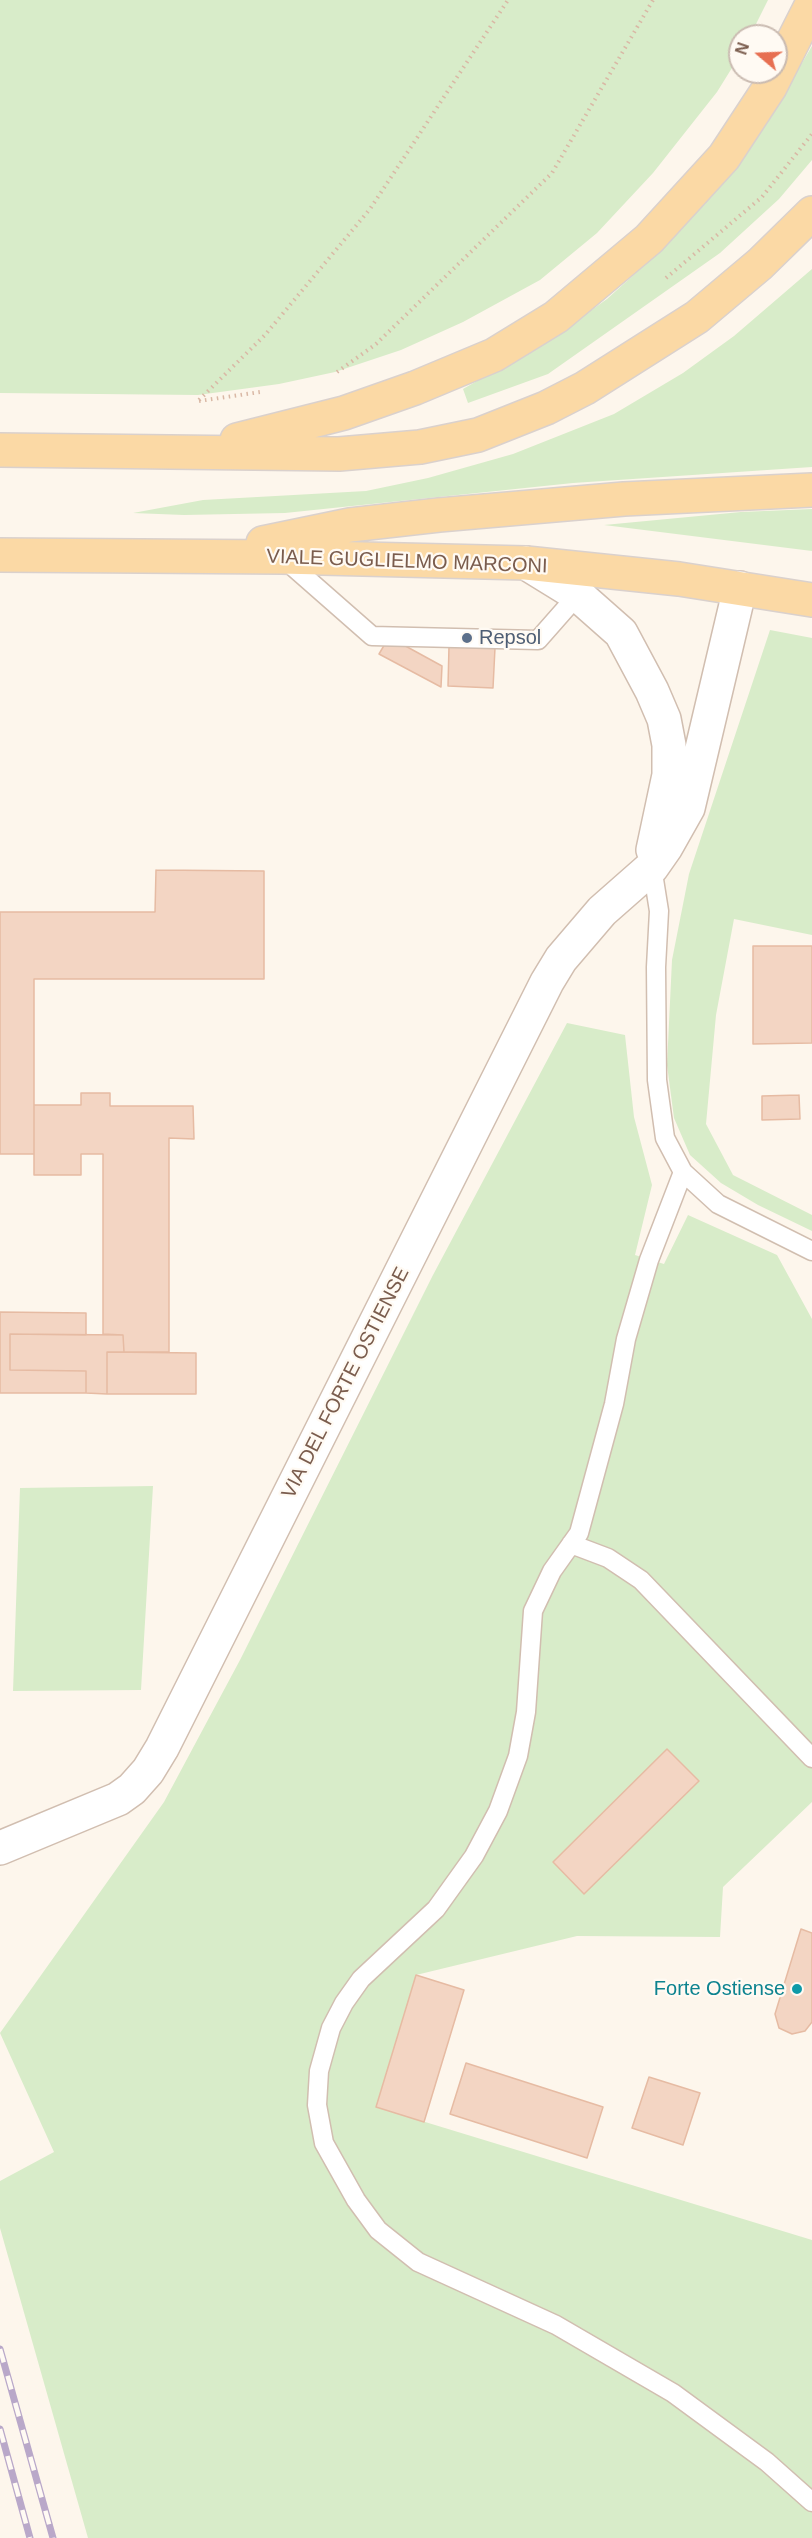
<!DOCTYPE html>
<style>
body{margin:0}
#map{position:relative;width:812px;height:2538px;overflow:hidden;background:#fdf6ec;font-family:Helvetica,sans-serif}
canvas{display:block}
.north{position:absolute;left:728px;top:24px;width:60px;height:60px;box-sizing:border-box;background:#fffaf3;border:2px solid #cabbb1;border-radius:50%;rotate:289deg;font-size:16px;font-weight:700;line-height:24px;text-align:center;color:#7a5c4d}
.north::after{content:'';display:block;margin:auto;width:21px;height:27px;background:#e76f51;clip-path:polygon(50% 0,100% 100%,50% 72%,0 100%)}
</style>
<div id="map">
<canvas width="812" height="2538"></canvas>
<div class="north">N</div>
</div>
<script>
const ctx = document.querySelector('canvas').getContext('2d');
ctx.lineJoin = 'round';
function fillPath(path, color) {
  ctx.fillStyle = color;
  ctx.fill(path, 'evenodd');
}
function toPath(rows) {
  const path = new Path2D();
  for (const r of rows) {
    path.moveTo(r[0], r[1]);
    for (let i = 2; i < r.length; i += 2) path.lineTo(r[i], r[i + 1]);
  }
  return path;
}
function trace(path, color, width, dash) {
  ctx.strokeStyle = color;
  ctx.lineWidth = width;
  ctx.lineCap = dash ? 'butt' : 'round';
  ctx.setLineDash(dash || []);
  ctx.stroke(path);
}
function drawText(font, color, halo, rows, align = 'center') {
  ctx.font = font + ' Helvetica,sans-serif';
  ctx.lineWidth = 4.5;
  ctx.setLineDash([]);
  ctx.textBaseline = 'middle';
  ctx.strokeStyle = halo;
  ctx.fillStyle = color;
  for (const [text, x, y, turn = 0] of rows) {
    ctx.save();
    ctx.translate(x, y);
    ctx.rotate((+turn || 0) * Math.PI / 180);
    ctx.textAlign = isNaN(turn) ? turn : align;
    if (halo) ctx.strokeText(text, 0, 0);
    ctx.fillText(text, 0, 0);
    ctx.restore();
  }
}
fillPath(toPath([
 [0,0,768,0,750,36,740,36,740,55,717,92,653,173,597,233,540,280,463,322,401,350,335,372,279,384,198,395,0,393],
 [812,46,812,160,779,199,720,253,548,374,468,403,463,389,555,336,607,299,657,254,710,198,758,137],
 [812,269,812,467,573,483,285,513,184,515,133,513,203,500,366,491,428,478,513,454,614,414,683,373,734,336],
 [812,509,812,551,604,525,741,512],
 [770,630,812,638,812,935,734,919,716,1015,706,1124,733,1175,812,1215,812,1231,758,1205,721,1183,690,1155,674,1118,667,1065,672,960,689,874],
 [567,1023,625,1035,634,1117,652,1185,635,1255,664,1264,688,1215,777,1255,812,1319,812,1802,723,1887,720,1937,577,1936,416,1975,376,2107,812,2240,812,2538,88,2538,0,2228,0,2181,54,2152,0,2033,164,1802,240,1660,433,1275],
 [667,1749,699,1781,584,1894,553,1862],
 [153,1486,141,1690,13,1691,20,1488]
]), '#d8ecc9');
const building = toPath([
 [389,637,442,666,441,687,379,654,389,637],
 [449,646,495,648,493,688,448,686,449,646],
 [156,870,264,871,264,979,34,979,34,1154,0,1154,0,912,155,912,156,870],
 [753,946,812,946,812,1043,753,1044,753,946],
 [81,1093,110,1093,110,1106,193,1106,194,1139,169,1138,169,1352,124,1352,123,1335,103,1334,103,1154,81,1154,81,1175,34,1175,34,1105,81,1105,81,1093],
 [799,1095,800,1119,762,1120,762,1096,799,1095],
 [0,1312,86,1313,86,1335,10,1334,10,1370,86,1371,86,1393,0,1393,0,1312],
 [10,1334,123,1335,124,1352,107,1352,107,1394,86,1393,86,1371,10,1370,10,1334],
 [107,1352,196,1353,196,1394,107,1394,107,1352],
 [667,1749,699,1781,584,1894,553,1862,667,1749],
 [801,1929,812,1933,812,2022,805,2031,792,2034,779,2028,775,2014,801,1929],
 [416,1975,464,1990,424,2122,376,2107,416,1975],
 [466,2063,603,2107,587,2158,450,2114,466,2063],
 [649,2077,700,2093,683,2145,632,2128,649,2077]
]);
fillPath(building, '#f3d5c3');
trace(building, '#e6bba3', 1.5);
const service = toPath([
 [282,557,372,636,538,640,582,590],
 [652,867,659,911,656,967,657,1080,665,1138,683,1172,718,1204,812,1251],
 [683,1172,649,1260,626,1339,614,1404,579,1533,552,1571,533,1611,526,1712,518,1756,498,1811,474,1856,436,1909,361,1979,344,2003,331,2028,319,2071,317,2105,324,2143,356,2200,378,2230,418,2262,556,2325,673,2393,767,2462,812,2502],
 [571,1544,608,1558,641,1580,812,1758]
]);
const minor = toPath([
 [526,563,578,595,621,633,652,691,664,719,669,745,669,775,653,850],
 [0,1848,118,1799,132,1789,148,1771,162,1748,547,982,561,959,602,911,652,867,666,847,688,808,740,588]
]);
const primary = toPath([
 [237,440,344,413,415,388,494,355,556,317,649,239,724,157,770,87,812,4],
 [0,450,339,454,420,447,478,435,546,408,585,388,697,317,760,264,812,213],
 [263,543,350,525,439,515,624,499,812,490],
 [0,555,281,557,526,563,679,579,812,600]
]);
trace(service, '#d1beb0', 21);
trace(minor, '#d1beb0', 36);
trace(primary, '#dad1cd', 36);
trace(toPath([
 [666,278,762,197,812,134],
 [337,372,376,344,552,173,653,0],
 [199,400,265,335,370,209,508,0],
 [199,401,260,392]
]), '#d9b8a5', 4, [1.5, 4.5]);
trace(service, '#fff', 18);
trace(minor, '#fff', 33);
trace(primary, '#fbd9a5', 33);
const rail = toPath([
 [0,2349,53,2538],
 [0,2429,30,2538]
]);
trace(rail, '#b9a8c9', 7);
trace(rail, '#fffaf3', 4.5, [14]);
for (const [x, y, r, color] of [
 [467,638,6,"#5c6f8a"],
 [797,1989,6,"#0f9aa8"]
]) {
  const dot = new Path2D();
  dot.arc(x, y, r, 0, 2 * Math.PI);
  ctx.fillStyle = color;
  ctx.fill(dot);
  trace(dot, '#fffaf3', 2);
}
drawText('20px', '#7a5c4d', '#fffaf3', [
 ["VIALE GUGLIELMO MARCONI",407,562,2],
 ["VIA DEL FORTE OSTIENSE",346,1383,-63]
]);
drawText('20px', '#4e5e75', '#fffaf3', [
 ["Repsol",479,638]
], 'left');
drawText('20px', '#0d838f', '#fffaf3', [
 ["Forte Ostiense",785,1989]
], 'right');
</script>
